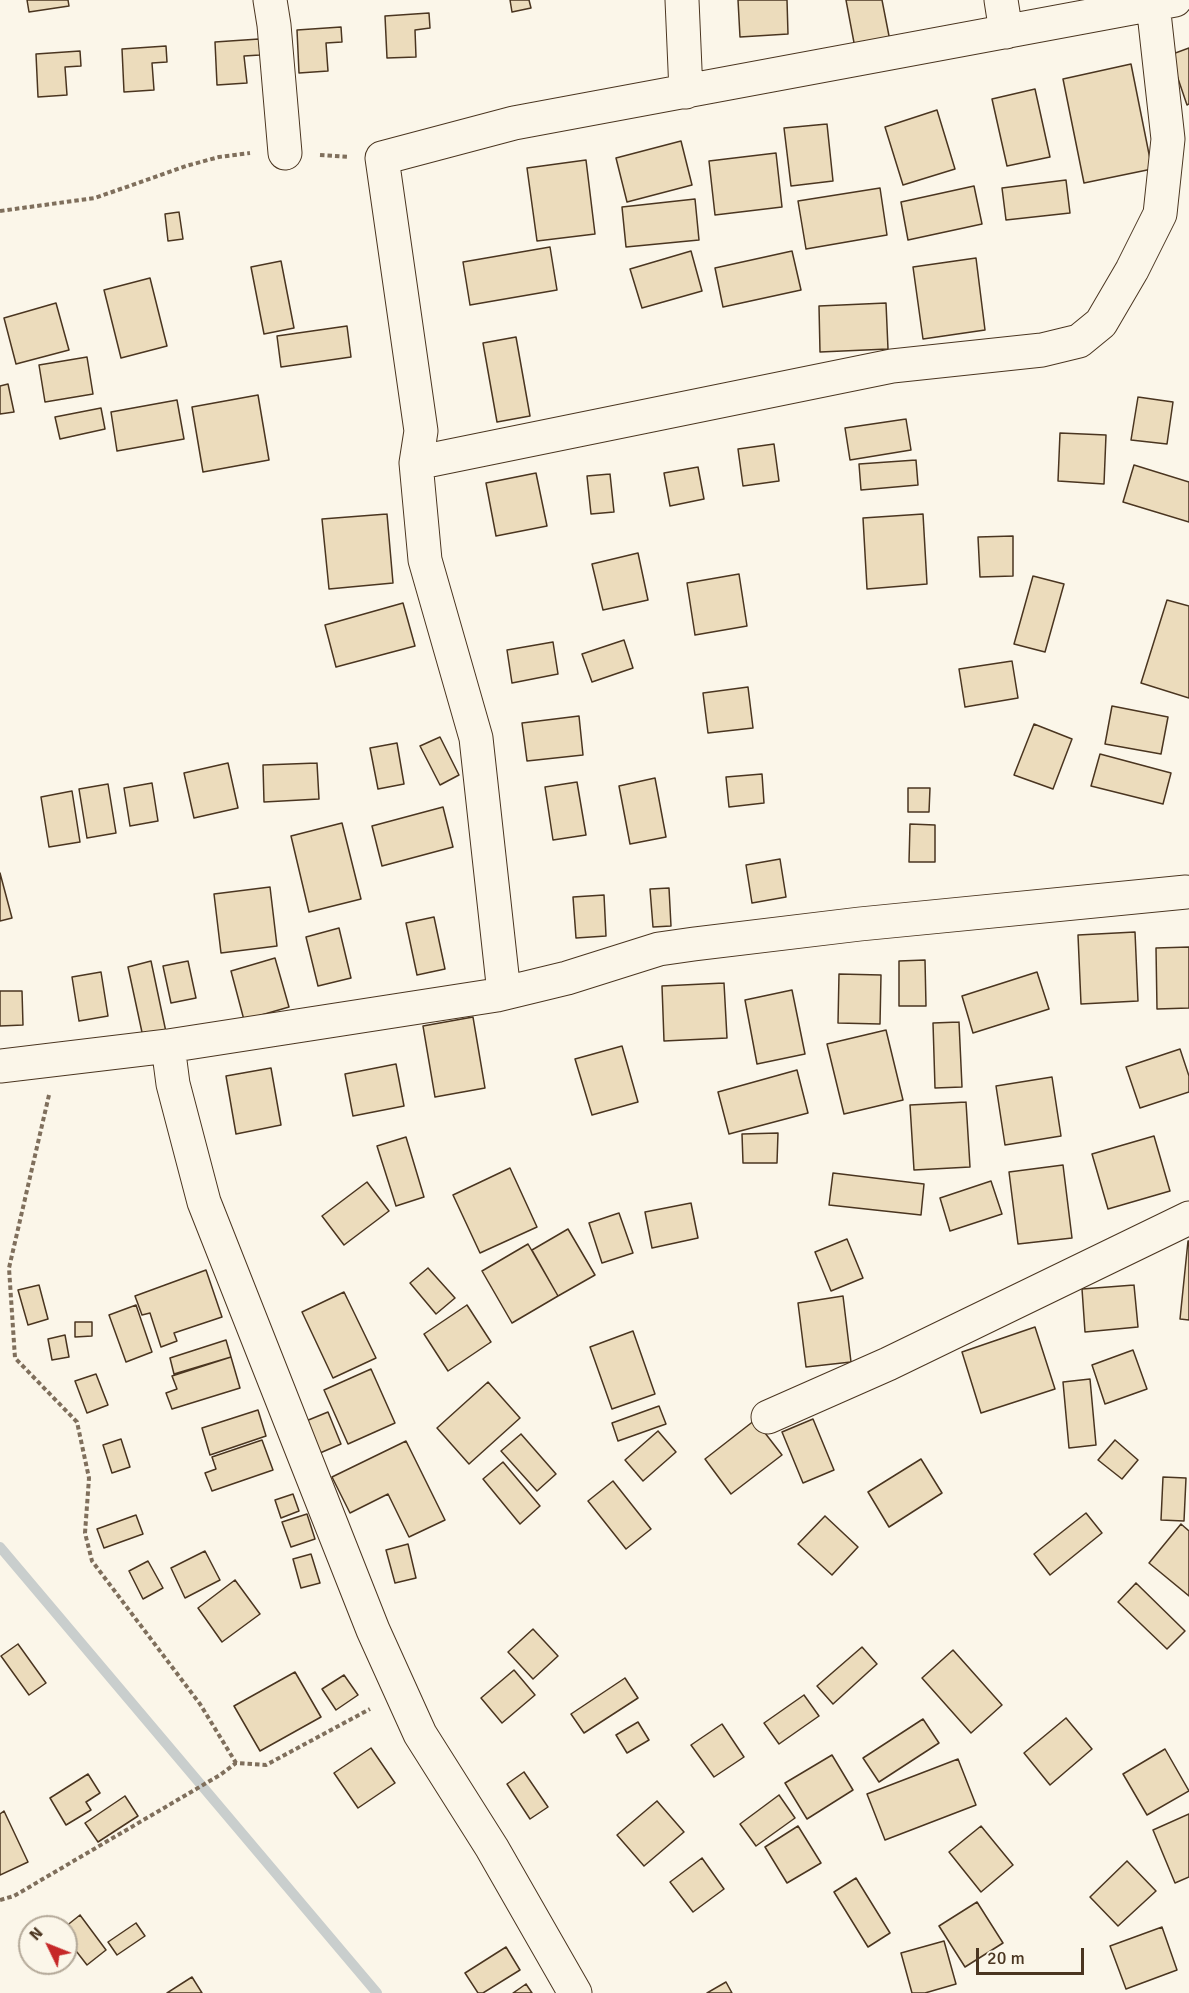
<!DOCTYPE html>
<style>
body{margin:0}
#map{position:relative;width:1189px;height:1993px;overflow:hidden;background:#fbf6e9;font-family:Signika,sans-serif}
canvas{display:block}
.north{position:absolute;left:18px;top:1915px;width:60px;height:60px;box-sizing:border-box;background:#fbf6e9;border:2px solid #b4a999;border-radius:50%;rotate:313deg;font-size:16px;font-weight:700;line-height:24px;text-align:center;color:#4a3520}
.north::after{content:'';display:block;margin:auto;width:21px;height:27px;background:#c62828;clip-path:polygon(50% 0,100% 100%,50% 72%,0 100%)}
.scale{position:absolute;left:976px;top:1948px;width:108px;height:27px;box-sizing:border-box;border:3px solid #4a3520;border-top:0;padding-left:8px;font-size:18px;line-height:21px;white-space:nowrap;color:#4a3520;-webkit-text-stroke:4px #fbf6e9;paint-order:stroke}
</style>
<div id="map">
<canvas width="1189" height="1993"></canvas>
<div class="north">N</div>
<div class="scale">20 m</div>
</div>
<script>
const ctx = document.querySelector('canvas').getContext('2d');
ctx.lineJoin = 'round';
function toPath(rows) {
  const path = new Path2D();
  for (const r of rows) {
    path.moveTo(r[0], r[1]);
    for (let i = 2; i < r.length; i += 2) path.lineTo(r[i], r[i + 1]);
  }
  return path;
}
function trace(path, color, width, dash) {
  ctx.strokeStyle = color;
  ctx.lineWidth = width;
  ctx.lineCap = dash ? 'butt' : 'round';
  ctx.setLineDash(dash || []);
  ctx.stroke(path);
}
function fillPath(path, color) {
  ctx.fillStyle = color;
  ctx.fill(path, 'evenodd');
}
trace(toPath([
 [0,1547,377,1993]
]), '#c9cecd', 10);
const building = toPath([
 [27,0,68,0,69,6,29,12,27,0],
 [510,0,529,0,531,8,512,12,510,0],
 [738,0,787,0,788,34,740,37,738,0],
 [846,0,882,0,890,41,855,48,846,0],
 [429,13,430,28,415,30,416,57,387,58,385,16,429,13],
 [341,27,342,42,326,43,328,71,299,73,297,30,341,27],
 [259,39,260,55,244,56,247,83,217,85,215,42,259,39],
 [166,46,167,62,152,63,154,90,124,92,122,49,166,46],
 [1189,48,1189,104,1187,105,1170,55,1189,48],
 [80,51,81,66,65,67,67,95,38,97,36,54,80,51],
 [1131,64,1152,169,1084,183,1063,79,1131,64],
 [1035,89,1050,157,1007,166,992,99,1035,89],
 [937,110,955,169,903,185,885,127,937,110],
 [827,124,833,181,791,186,784,128,827,124],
 [681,141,692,185,627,202,616,158,681,141],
 [776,153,782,207,715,215,709,161,776,153],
 [586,160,595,234,537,241,527,168,586,160],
 [1066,180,1070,213,1006,220,1002,188,1066,180],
 [974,186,982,224,908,240,901,202,974,186],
 [880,188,887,235,806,249,798,201,880,188],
 [695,199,699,240,626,247,622,207,695,199],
 [179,212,183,239,168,241,165,214,179,212],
 [550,247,557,290,470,305,463,262,550,247],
 [691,251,702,291,642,308,630,269,691,251],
 [792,251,801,290,723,307,715,268,792,251],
 [976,258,985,330,923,339,913,267,976,258],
 [281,261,294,328,264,334,251,267,281,261],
 [150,278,167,346,121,358,104,290,150,278],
 [56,303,69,350,16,364,4,318,56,303],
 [886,303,888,349,820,352,819,306,886,303],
 [347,326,351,357,281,367,277,336,347,326],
 [516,337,530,416,497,422,483,343,516,337],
 [87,357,93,394,45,402,39,365,87,357],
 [8,384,14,412,0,414,0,386,8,384],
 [258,395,269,460,203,472,192,407,258,395],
 [1138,397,1173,402,1167,444,1131,440,1138,397],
 [177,400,184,439,117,451,111,412,177,400],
 [101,408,105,429,60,439,55,417,101,408],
 [906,419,911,450,850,460,845,428,906,419],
 [1060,433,1106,435,1104,484,1058,481,1060,433],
 [774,444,779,481,743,486,738,449,774,444],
 [916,460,918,485,861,490,859,464,916,460],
 [1134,465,1189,482,1189,522,1123,502,1134,465],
 [698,467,704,499,670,506,664,473,698,467],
 [536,473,547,526,496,536,486,483,536,473],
 [610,474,614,512,591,514,587,476,610,474],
 [387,514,393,583,329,589,322,519,387,514],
 [923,514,927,584,867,589,863,518,923,514],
 [1013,536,1013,576,980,577,978,537,1013,536],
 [638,553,648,600,603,610,592,564,638,553],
 [739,574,747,626,695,635,687,583,739,574],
 [1033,576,1064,584,1045,652,1014,644,1033,576],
 [1167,600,1189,606,1189,698,1141,683,1167,600],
 [403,603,415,646,336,667,325,625,403,603],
 [624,640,633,668,592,682,582,654,624,640],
 [553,642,558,674,512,683,507,650,553,642],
 [1012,661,1018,698,965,707,959,669,1012,661],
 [748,687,753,728,708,733,703,693,748,687],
 [1112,706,1168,717,1161,754,1105,744,1112,706],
 [579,716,583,755,527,761,522,723,579,716],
 [1034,724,1072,739,1053,789,1014,775,1034,724],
 [440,737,459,775,440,785,420,746,440,737],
 [397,743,404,784,378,789,370,748,397,743],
 [1100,754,1171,773,1163,804,1091,786,1100,754],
 [228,763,238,808,194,818,184,773,228,763],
 [317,763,319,799,264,802,263,765,317,763],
 [762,774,764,803,729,807,726,777,762,774],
 [655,778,666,837,630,844,619,786,655,778],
 [577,782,586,835,553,840,545,787,577,782],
 [152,783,158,821,130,826,124,788,152,783],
 [108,784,116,833,87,838,79,789,108,784],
 [908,788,930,788,929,812,908,812,908,788],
 [72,791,80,842,49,847,41,797,72,791],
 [443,807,453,847,382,866,372,826,443,807],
 [342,823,361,899,309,912,291,836,342,823],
 [910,824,935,825,935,862,909,862,910,824],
 [780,859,786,897,752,903,746,865,780,859],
 [0,873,12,918,0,921,0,873],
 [270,887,277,946,221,953,214,894,270,887],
 [669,888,671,926,653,927,650,889,669,888],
 [604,895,606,936,576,938,573,897,604,895],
 [434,917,445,969,417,975,406,923,434,917],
 [339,928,351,978,318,986,306,937,339,928],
 [1135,932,1138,1001,1081,1004,1078,935,1135,932],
 [1189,947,1189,1008,1157,1009,1156,948,1189,947],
 [275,958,289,1007,244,1020,231,971,275,958],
 [925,960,926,1006,899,1006,899,961,925,960],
 [151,961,166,1032,143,1037,128,967,151,961],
 [188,961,196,998,171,1003,163,966,188,961],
 [101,972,108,1016,79,1021,72,977,101,972],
 [1037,972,1049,1009,973,1033,962,996,1037,972],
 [839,974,881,975,880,1024,838,1023,839,974],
 [724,983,727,1038,664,1041,662,986,724,983],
 [792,990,805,1054,757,1064,745,1000,792,990],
 [0,991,22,991,23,1025,0,1026,0,991],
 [473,1017,485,1088,435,1097,423,1026,473,1017],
 [959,1022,962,1087,935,1088,933,1023,959,1022],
 [886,1030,903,1100,844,1114,827,1044,886,1030],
 [622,1046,638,1102,592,1115,575,1059,622,1046],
 [1180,1049,1189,1076,1189,1092,1140,1108,1126,1067,1180,1049],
 [396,1064,404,1106,353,1116,345,1074,396,1064],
 [271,1068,281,1125,236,1134,226,1076,271,1068],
 [797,1070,808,1113,729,1134,718,1092,797,1070],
 [1052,1077,1061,1136,1005,1145,996,1086,1052,1077],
 [966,1102,970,1167,914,1170,910,1105,966,1102],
 [778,1133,777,1163,743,1163,742,1134,778,1133],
 [1154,1136,1170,1191,1108,1209,1092,1154,1154,1136],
 [406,1137,424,1197,396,1206,377,1146,406,1137],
 [1063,1165,1072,1238,1018,1244,1009,1172,1063,1165],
 [510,1168,537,1227,480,1253,453,1195,510,1168],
 [833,1173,924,1184,921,1215,829,1205,833,1173],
 [991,1181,1002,1214,950,1231,940,1198,991,1181],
 [367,1182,389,1211,344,1245,322,1216,367,1182],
 [691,1203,698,1238,652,1248,645,1212,691,1203],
 [619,1213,633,1253,602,1263,589,1223,619,1213],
 [568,1229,595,1275,558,1296,532,1250,568,1229],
 [847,1239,863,1278,831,1291,815,1252,847,1239],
 [1188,1241,1189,1241,1189,1320,1180,1319,1188,1241],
 [528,1244,558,1296,512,1323,482,1271,528,1244],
 [428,1268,455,1298,436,1314,410,1283,428,1268],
 [206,1270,222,1317,174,1333,177,1341,161,1347,150,1313,142,1315,135,1296,206,1270],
 [39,1285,48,1319,28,1325,18,1290,39,1285],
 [1134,1285,1138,1327,1085,1332,1082,1289,1134,1285],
 [344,1292,376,1358,333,1378,302,1312,344,1292],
 [843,1296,851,1362,806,1367,798,1303,843,1296],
 [136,1305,152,1352,126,1362,109,1315,136,1305],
 [467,1305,491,1342,448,1371,424,1334,467,1305],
 [75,1322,92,1322,92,1336,75,1337,75,1322],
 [1035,1327,1055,1389,981,1413,962,1352,1035,1327],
 [633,1331,655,1394,612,1409,590,1347,633,1331],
 [65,1335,69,1357,52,1360,48,1339,65,1335],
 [226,1340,231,1357,174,1374,170,1358,226,1340],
 [1133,1350,1147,1389,1105,1404,1092,1365,1133,1350],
 [231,1357,240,1388,172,1409,166,1393,177,1389,172,1376,231,1357],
 [371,1369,395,1423,348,1444,324,1390,371,1369],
 [96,1374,108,1405,87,1413,75,1381,96,1374],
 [1090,1379,1096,1445,1069,1448,1063,1382,1090,1379],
 [488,1382,520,1418,469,1464,437,1428,488,1382],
 [659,1406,666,1424,618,1441,612,1423,659,1406],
 [258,1410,266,1436,210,1455,202,1428,258,1410],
 [328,1412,341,1444,320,1453,306,1421,328,1412],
 [813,1419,834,1470,803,1483,782,1432,813,1419],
 [755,1420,782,1455,731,1494,705,1459,755,1420],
 [658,1431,676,1452,643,1481,625,1460,658,1431],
 [521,1434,556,1474,537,1491,501,1451,521,1434],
 [121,1439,130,1467,112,1473,103,1445,121,1439],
 [262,1440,273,1470,212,1491,205,1473,216,1469,212,1457,262,1440],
 [1115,1440,1138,1460,1122,1479,1098,1460,1115,1440],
 [406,1441,445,1520,409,1537,388,1494,350,1513,332,1477,406,1441],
 [921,1459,942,1493,889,1527,868,1492,921,1459],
 [503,1462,540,1506,520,1524,483,1479,503,1462],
 [1163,1477,1186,1478,1184,1521,1161,1520,1163,1477],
 [613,1481,651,1529,626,1549,588,1501,613,1481],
 [293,1494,299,1511,281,1518,275,1500,293,1494],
 [1086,1513,1102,1533,1050,1575,1034,1554,1086,1513],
 [307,1514,315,1539,291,1547,282,1522,307,1514],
 [136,1515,143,1534,104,1548,97,1529,136,1515],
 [825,1516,858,1547,832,1575,798,1544,825,1516],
 [1181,1524,1189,1531,1189,1596,1149,1563,1181,1524],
 [408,1544,416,1578,395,1583,386,1550,408,1544],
 [205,1551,220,1580,185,1598,171,1568,205,1551],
 [311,1554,320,1583,301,1588,293,1559,311,1554],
 [148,1561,163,1588,143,1599,129,1571,148,1561],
 [235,1580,260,1614,222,1642,198,1608,235,1580],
 [1136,1583,1185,1631,1167,1649,1118,1602,1136,1583],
 [533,1629,558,1656,533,1679,508,1652,533,1629],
 [18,1644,46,1683,29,1695,1,1656,18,1644],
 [862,1647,877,1664,833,1704,817,1686,862,1647],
 [953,1650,1002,1705,971,1733,922,1678,953,1650],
 [514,1670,535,1695,502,1723,481,1698,514,1670],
 [295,1672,321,1717,260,1751,234,1706,295,1672],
 [344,1675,358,1695,336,1710,322,1689,344,1675],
 [625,1678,638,1698,584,1733,571,1714,625,1678],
 [804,1695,819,1716,779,1744,764,1723,804,1695],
 [1066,1718,1092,1749,1050,1785,1024,1753,1066,1718],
 [923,1719,939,1743,879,1782,863,1758,923,1719],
 [638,1722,649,1740,627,1753,616,1735,638,1722],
 [722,1724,744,1757,714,1777,691,1745,722,1724],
 [371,1748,395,1783,358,1808,334,1773,371,1748],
 [1165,1749,1189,1791,1147,1815,1123,1774,1165,1749],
 [832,1755,853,1790,807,1819,785,1783,832,1755],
 [958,1759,976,1805,885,1840,867,1794,958,1759],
 [524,1772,548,1807,530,1819,507,1784,524,1772],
 [88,1774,100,1793,86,1802,91,1810,66,1825,50,1798,88,1774],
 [779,1795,795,1818,756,1846,740,1824,779,1795],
 [125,1796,138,1816,98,1842,85,1823,125,1796],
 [657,1801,684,1832,644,1866,617,1835,657,1801],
 [4,1811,28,1862,0,1875,0,1814,4,1811],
 [1189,1814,1189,1877,1175,1883,1153,1830,1189,1814],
 [798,1826,821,1863,787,1883,765,1847,798,1826],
 [981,1826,1013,1865,981,1892,949,1852,981,1826],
 [702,1858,724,1889,693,1912,670,1882,702,1858],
 [1127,1861,1156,1891,1118,1926,1090,1897,1127,1861],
 [856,1878,890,1933,868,1947,834,1892,856,1878],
 [977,1902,1003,1943,965,1967,939,1926,977,1902],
 [80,1915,106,1950,87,1965,66,1938,65,1927,80,1915],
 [136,1923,145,1936,117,1955,108,1942,136,1923],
 [1162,1927,1177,1970,1126,1989,1110,1946,1162,1927],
 [944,1941,956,1984,925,1993,912,1993,901,1953,944,1941],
 [506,1947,520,1970,483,1993,478,1993,465,1973,506,1947],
 [192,1977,202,1993,167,1993,192,1977],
 [726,1982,732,1993,707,1993,726,1982],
 [526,1984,532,1993,513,1993,526,1984]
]);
fillPath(building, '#ecdcbc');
trace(building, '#4a3520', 1.5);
const minor = toPath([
 [270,0,274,25,285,153],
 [682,0,686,92],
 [1001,0,1006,32],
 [416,463,892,366,1042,350,1079,341,1101,323,1132,270,1160,214,1168,139,1153,4],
 [504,993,476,738,425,560,416,463,421,431,382,158,514,123,1175,0],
 [168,1046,173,1084,204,1202,373,1630,420,1734,492,1848,575,1993],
 [0,1066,168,1046,497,995,567,978,659,949,694,944,860,924,1186,892],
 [768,1417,888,1364,1189,1218]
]);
trace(minor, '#4a3520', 35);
trace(toPath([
 [320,155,349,157],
 [0,211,95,198,186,166,219,157,250,153],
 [49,1095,9,1268,15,1358,77,1422,89,1478,85,1533,92,1561,200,1704,236,1763],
 [0,1900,14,1896,220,1775,236,1763,266,1765,370,1709]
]), '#7f6f5c', 4, [4.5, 3]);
trace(minor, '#fbf6e9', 33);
</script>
